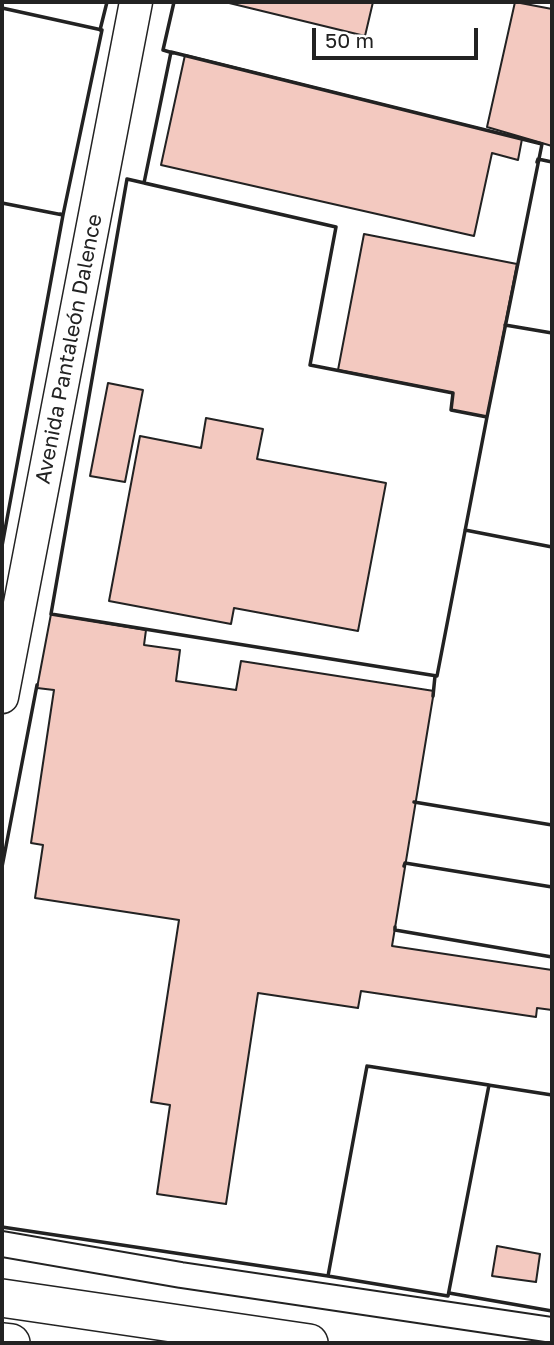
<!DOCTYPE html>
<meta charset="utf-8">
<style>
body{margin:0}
#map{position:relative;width:554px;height:1345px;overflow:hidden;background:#fff;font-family:"Golos Text",sans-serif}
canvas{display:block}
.frame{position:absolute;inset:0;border:4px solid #222;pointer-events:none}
.scale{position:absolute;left:312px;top:28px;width:166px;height:32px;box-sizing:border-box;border:4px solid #222;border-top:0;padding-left:9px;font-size:21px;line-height:24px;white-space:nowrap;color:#222;-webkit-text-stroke:5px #fff;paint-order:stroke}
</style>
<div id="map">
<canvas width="554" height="1345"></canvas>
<div class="frame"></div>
<div class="scale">50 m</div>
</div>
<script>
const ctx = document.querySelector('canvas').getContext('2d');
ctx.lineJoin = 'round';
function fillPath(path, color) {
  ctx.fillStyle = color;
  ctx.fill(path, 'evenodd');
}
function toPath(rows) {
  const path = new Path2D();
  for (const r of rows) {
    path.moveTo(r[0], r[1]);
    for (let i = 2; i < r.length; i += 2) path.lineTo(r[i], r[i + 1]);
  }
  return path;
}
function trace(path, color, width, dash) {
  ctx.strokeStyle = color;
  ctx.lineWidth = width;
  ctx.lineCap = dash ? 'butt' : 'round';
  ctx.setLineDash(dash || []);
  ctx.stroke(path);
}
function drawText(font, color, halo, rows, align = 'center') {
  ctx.font = font + ' "Golos Text",sans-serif';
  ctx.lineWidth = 5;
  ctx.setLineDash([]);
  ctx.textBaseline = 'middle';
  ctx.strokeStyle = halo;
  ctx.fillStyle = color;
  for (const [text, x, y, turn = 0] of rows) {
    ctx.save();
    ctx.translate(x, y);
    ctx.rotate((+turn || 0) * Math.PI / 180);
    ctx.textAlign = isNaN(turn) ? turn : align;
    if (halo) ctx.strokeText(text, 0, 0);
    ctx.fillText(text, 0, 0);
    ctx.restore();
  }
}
const building = toPath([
 [225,2,373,2,365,36,225,2],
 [515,2,552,9,552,146,487,127,515,2],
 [185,55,522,139,518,160,492,153,474,236,161,165,185,55],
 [364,234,517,264,487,417,451,410,453,393,338,370,364,234],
 [108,383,143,390,125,482,90,476,108,383],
 [206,418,263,429,257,459,386,483,358,631,234,608,231,624,109,601,140,436,201,448,206,418],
 [51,614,146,630,144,645,180,650,176,681,236,690,241,661,434,691,392,946,552,970,552,1010,537,1008,536,1017,361,991,358,1008,258,993,226,1204,157,1194,170,1105,151,1102,179,920,35,898,43,845,31,843,54,690,37,688,51,614],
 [497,1246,540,1254,536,1282,492,1276,497,1246]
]);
fillPath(building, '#f3c9c0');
trace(building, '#222', 2);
const minor = toPath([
 [2,1244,181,1275,552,1330]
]);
const major = toPath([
 [2,697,136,2]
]);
const highway = toPath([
 [2,1298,309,1343],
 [2,1342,11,1343]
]);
trace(minor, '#222', 28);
trace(major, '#222', 35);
trace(highway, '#222', 40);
trace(minor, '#fff', 24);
trace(major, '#fff', 32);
trace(highway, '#fff', 37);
trace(toPath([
 [2,8,102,30,63,215,60,214],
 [100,30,107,2],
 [171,52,542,144,487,417,451,410,453,393,310,365,336,227,144,183,171,52],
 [173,53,163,50,174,2],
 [537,162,538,159,552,162],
 [127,179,336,227,310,365,453,393,451,410,487,417,437,676,51,614,127,179],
 [2,203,63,215,2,546],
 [505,325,552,333],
 [465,530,552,547],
 [433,696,435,676],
 [414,802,552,825],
 [404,866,405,863,552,887],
 [2,867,37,685],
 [395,927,395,930,552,957],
 [367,1066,489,1085,448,1296,328,1276,367,1066],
 [2,1227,328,1276,367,1066,552,1095],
 [449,1293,552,1311]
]), '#222', 3.5);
drawText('21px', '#222', '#fff', [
 ["Avenida Pantaleón Dalence",69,349,-79]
]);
</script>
